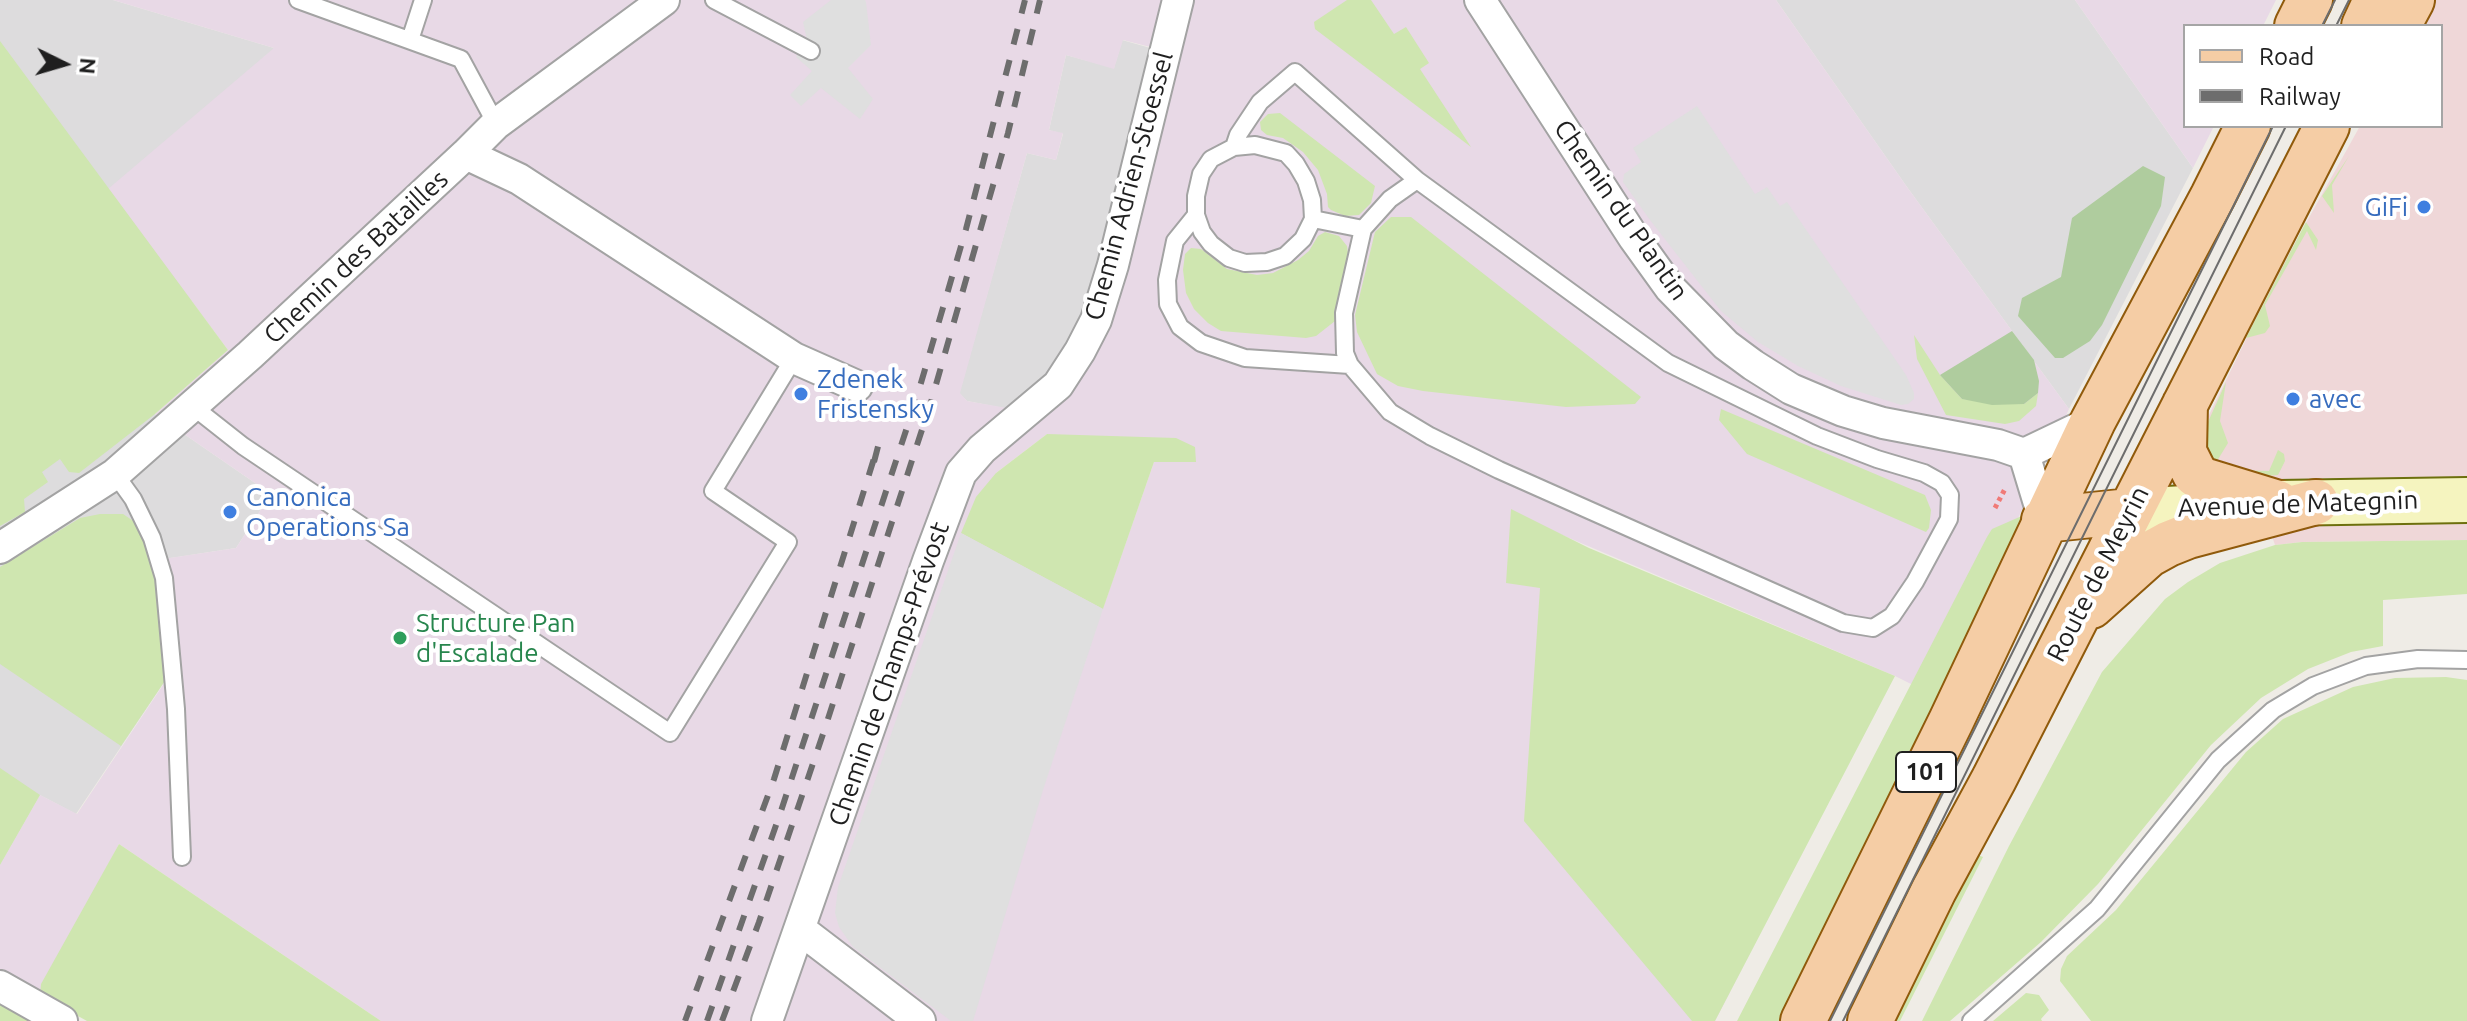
<!DOCTYPE html>
<meta charset="utf-8">
<style>
body{margin:0}
#map{position:relative;width:2467px;height:1021px;overflow:hidden;background:#efece6;font-family:Ubuntu,sans-serif}
canvas{display:block}
.legend{position:absolute;left:2183px;top:24px;width:260px;height:104px;box-sizing:border-box;background:#fff;border:2px solid #a5a5a5;margin:0;padding:10px 14px;list-style:none;font-size:24px;color:#1f1f1f}
.legend li{display:flex;align-items:center;gap:16px;height:40px}
.legend b{width:40px;border:2px solid #a5a5a5}
.north{position:absolute;left:24px;top:24px;width:80px;height:80px;-webkit-text-stroke:6px #fff;paint-order:stroke;rotate:95deg;font-size:22px;font-weight:700;line-height:32px;text-align:center;color:#1f1f1f}
.north::after{content:'';display:block;margin:auto;width:28px;height:36px;background:#1f1f1f;clip-path:polygon(50% 0,100% 100%,50% 72%,0 100%)}
</style>
<div id="map">
<canvas width="2467" height="1021"></canvas>
<ul class="legend">
<li><b style="height:10px;background:#f5cda5"></b>Road</li>
<li><b style="height:10px;background:#6d6d6d"></b>Railway</li>
</ul>
<div class="north">N</div>
</div>
<script>
const ctx = document.querySelector('canvas').getContext('2d');
ctx.lineJoin = 'round';
function fillPath(path, color) {
  ctx.fillStyle = color;
  ctx.fill(path, 'evenodd');
}
function toPath(rows) {
  const path = new Path2D();
  for (const r of rows) {
    path.moveTo(r[0], r[1]);
    for (let i = 2; i < r.length; i += 2) path.lineTo(r[i], r[i + 1]);
  }
  return path;
}
function trace(path, color, width, dash) {
  ctx.strokeStyle = color;
  ctx.lineWidth = width;
  ctx.lineCap = dash ? 'butt' : 'round';
  ctx.setLineDash(dash || []);
  ctx.stroke(path);
}
function drawText(font, color, halo, rows, align = 'center') {
  ctx.font = font + ' Ubuntu,sans-serif';
  ctx.lineWidth = 8;
  ctx.setLineDash([]);
  ctx.textBaseline = 'middle';
  ctx.strokeStyle = halo;
  ctx.fillStyle = color;
  for (const [text, x, y, turn = 0] of rows) {
    ctx.save();
    ctx.translate(x, y);
    ctx.rotate((+turn || 0) * Math.PI / 180);
    ctx.textAlign = isNaN(turn) ? turn : align;
    if (halo) ctx.strokeText(text, 0, 0);
    ctx.fillText(text, 0, 0);
    ctx.restore();
  }
}
fillPath(toPath([
 [0,0,113,0,274,48,155,414,271,494,236,548,164,559,179,660,76,814,40,795,0,865],
 [1776,0,2075,0,2193,168,2069,409,1907,187],
 [1122,40,1154,49,1094,290,1035,414,967,401,959,393,1027,153,1056,160,1063,134,1049,130,1066,55,1114,68]
]), '#dddcdd');
fillPath(toPath([
 [2427,0,2467,0,2467,540,2302,542,2275,545,2252,477,2214,467,2208,417,2281,268,2360,126,2441,126,2441,26,2414,26]
]), '#efd7d8');
fillPath(toPath([
 [113,0,1776,0,1907,187,2069,409,1935,696,1895,676,1555,532,1750,953,1715,1021,381,1021,119,844,40,995,0,973,0,865,40,795,77,814,179,661,163,559,236,548,271,494,155,414,228,350,108,189,274,48],
 [1123,40,1154,48,1094,290,1035,413,967,401,960,393,1027,153,1056,160,1063,133,1049,130,1066,55,1114,69],
 [1047,434,1196,462,1154,462,1103,608,996,473],
 [2075,0,2276,0,2263,26,2185,26,2185,126,2214,126,2193,168]
]), '#e8d9e6');
fillPath(toPath([
 [1347,0,1371,0,1394,34,1406,27,1429,63,1420,69,1471,147,1315,29,1314,22],
 [0,41,228,350,155,414,79,473,69,472,60,459,42,472,48,482,24,499,25,512,0,526],
 [1280,113,1375,186,1371,203,1359,215,1345,216,1331,210,1328,207,1327,194,1318,170,1303,152,1283,138,1267,135,1261,130,1260,122,1268,114],
 [2349,156,2332,185,2334,213,2322,196],
 [1391,217,1411,217,1641,397,1635,404,1566,407,1423,391,1398,386,1377,374,1357,332,1355,315,1375,232],
 [2306,222,2318,240,2316,250,2307,231,2265,305,2270,326,2265,333,2246,338],
 [1325,232,1339,236,1347,246,1349,260,1335,321,1316,336,1306,338,1221,331,1208,323,1194,309,1186,293,1183,270,1185,254,1191,248,1201,249,1227,269,1257,275,1273,273,1298,260,1309,251,1318,236],
 [1914,335,1940,375,1962,399,2024,404,2038,393,2036,406,2019,421,2005,424,1946,415,1917,359],
 [2226,382,2220,421,2228,443,2217,461,2235,470,2269,471,2278,450,2284,454,2285,461,2278,475,2252,477,2227,473,2205,456,2203,433],
 [1721,409,1925,495,1931,510,1929,528,1926,532,1747,454,1719,420],
 [1047,434,1176,438,1195,447,1196,462,1154,462,1103,609,961,533,976,497,996,473],
 [1511,509,1589,548,1895,676,1715,1021,1692,1021,1524,821,1540,588,1506,583],
 [100,514,123,514,148,531,179,660,121,746,0,664,0,567,80,518],
 [2024,515,1789,1021,1737,1021,1987,537,1992,529],
 [2467,540,2467,594,2383,600,2383,646,2351,652,2308,669,2261,698,2211,745,2098,884,2041,942,1950,1021,1922,1021,2009,846,2102,672,2165,599,2188,582,2220,563,2275,545,2302,542],
 [2446,677,2467,680,2467,1021,2091,1021,2060,981,2061,969,2067,956,2116,910,2246,752,2283,719,2353,687,2395,678],
 [0,768,40,795,0,865],
 [119,844,381,1021,87,1021,40,995,41,984],
 [1978,855,1983,857,1900,1021,1883,1021,1943,903],
 [2026,993,2039,995,2049,1010,2041,1019,2042,1021,1993,1021],
 [0,996,44,1021,0,1021]
]), '#cfe6b0');
fillPath(toPath([
 [2143,166,2165,177,2161,206,2102,325,2090,341,2063,358,2055,358,2018,316,2022,298,2061,277,2072,218],
 [2012,331,2034,360,2039,381,2038,393,2024,404,1992,405,1962,399,1940,375]
]), '#afcc9e');
fillPath(toPath([
 [831,0,865,0,866,2,871,45,848,68,873,99,860,119,821,88,801,106,790,95,812,71,796,57,807,40,803,22],
 [1697,106,1755,194,1767,187,1780,206,1787,202,1906,375,1914,393,1914,399,1908,404,1901,405,1841,386,1798,366,1758,342,1721,311,1650,220,1623,182,1624,174,1641,162,1633,148],
 [961,533,1103,609,1043,790,973,1021,951,1021,853,947,839,927,835,913,838,887]
]), '#dfdfdf');
const lane = toPath([
 [298,0,461,59,496,124],
 [714,0,811,51],
 [410,40,423,0],
 [1234,147,1255,145,1286,153,1296,164,1306,181,1312,200,1313,219,1363,229],
 [1417,180,1668,363,1817,436,1877,459,1924,473,1942,483,1950,495,1949,519,1915,582,1892,616,1873,628,1843,623,1499,470,1430,436,1390,412,1350,365,1345,353,1344,313,1363,229,1390,199,1417,180],
 [1196,215,1175,241,1167,280,1168,304,1180,327,1201,343,1245,358,1350,365],
 [1313,219,1303,239,1285,256,1267,262,1245,263,1229,258,1211,244,1202,232,1196,215,1196,196,1201,174,1211,159,1234,147,1238,135,1260,102,1295,72,1417,180],
 [191,405,243,446,670,733,788,542,713,491,794,358],
 [115,474,133,499,152,538,164,578,176,709,182,857],
 [1971,1021,2097,909,2218,760,2273,710,2313,686,2366,666,2418,659,2467,660]
]);
const street = toPath([
 [1480,0,1634,238,1670,288,1726,345,1753,365,1791,389,1843,411,1883,423,1998,445,2024,454,2093,421],
 [466,154,496,124,664,0],
 [2024,454,2044,520],
 [0,548,115,474,250,355,466,154,519,179,794,358,857,386],
 [801,930,920,1021],
 [0,986,62,1021],
 [767,1021,928,561,961,473,982,449,1058,385,1080,351,1096,320,1113,265,1178,0]
]);
const secondary = toPath([
 [2130,511,2278,503,2467,500]
]);
const primary = toPath([
 [2297,26,2310,0],
 [2364,26,2376,0],
 [2398,26,2412,0],
 [2185,404,2184,452,2195,474,2203,480,2278,503],
 [2044,520,2130,511],
 [2091,606,2148,555,2168,544,2188,536,2316,502],
 [1803,1021,1951,721,2093,421,2213,196,2248,126],
 [1870,1021,1934,890,1994,779,2327,126]
]);
trace(lane, '#a3a3a3', 20);
trace(street, '#a3a3a3', 34);
trace(secondary, '#6d700d', 48);
trace(primary, '#905a0b', 48);
trace(toPath([
 [1995,508,2006,487]
]), '#f07a77', 5, [4, 4]);
trace(lane, '#fff', 16);
trace(street, '#fff', 30);
trace(secondary, '#f5f4bf', 44);
trace(primary, '#f5cda5', 44);
trace(toPath([
 [2322,26,2335,0],
 [2336,26,2349,0],
 [1830,1021,2273,126],
 [1843,1021,2286,126]
]), '#6d6d6d', 2);
trace(toPath([
 [874,462,882,431],
 [685,1021,774,779,876,452],
 [707,1021,780,814,916,400,966,229,1025,0],
 [722,1021,759,922,823,734,931,402,1008,133,1040,0]
]), '#6d6d6d', 6, [16, 16]);
for (const [x, y, r, color] of [
 [2424,207,8,"#3f7fe0"],
 [801,394,8,"#3f7fe0"],
 [2293,399,8,"#3f7fe0"],
 [230,512,8,"#3f7fe0"],
 [400,638,8,"#2e9e5b"]
]) {
  const dot = new Path2D();
  dot.arc(x, y, r, 0, 2 * Math.PI);
  ctx.fillStyle = color;
  ctx.fill(dot);
  trace(dot, '#fff', 3);
}
for (const [x, y, w] of [
 [1926,772,60]
]) {
  const box = new Path2D();
  box.roundRect(x - w / 2, y - 20, w, 40, 6);
  ctx.fillStyle = '#fff';
  ctx.fill(box);
  trace(box, '#1f1f1f', 2);
}
drawText('bold 24px', '#1f1f1f', null, [
 ["101",1926,772]
]);
drawText('26px', '#1f1f1f', '#fff', [
 ["Chemin Adrien-Stoessel",1129,186,-75],
 ["Chemin du Plantin",1621,210,55],
 ["Chemin des Batailles",356,257,-43],
 ["Avenue de Mategnin",2298,504,-2],
 ["Route de Meyrin",2098,574,-63],
 ["Chemin de Champs-Prévost",889,674,-71]
]);
drawText('26px', '#366cbe', '#fff', [
 ["GiFi",2408,207,"right"],
 ["Zdenek",817,379],
 ["Fristensky",817,409],
 ["avec",2309,399],
 ["Canonica",246,497],
 ["Operations Sa",246,527]
], 'left');
drawText('26px', '#27864d', '#fff', [
 ["Structure Pan",416,623],
 ["d'Escalade",416,653]
], 'left');
</script>
